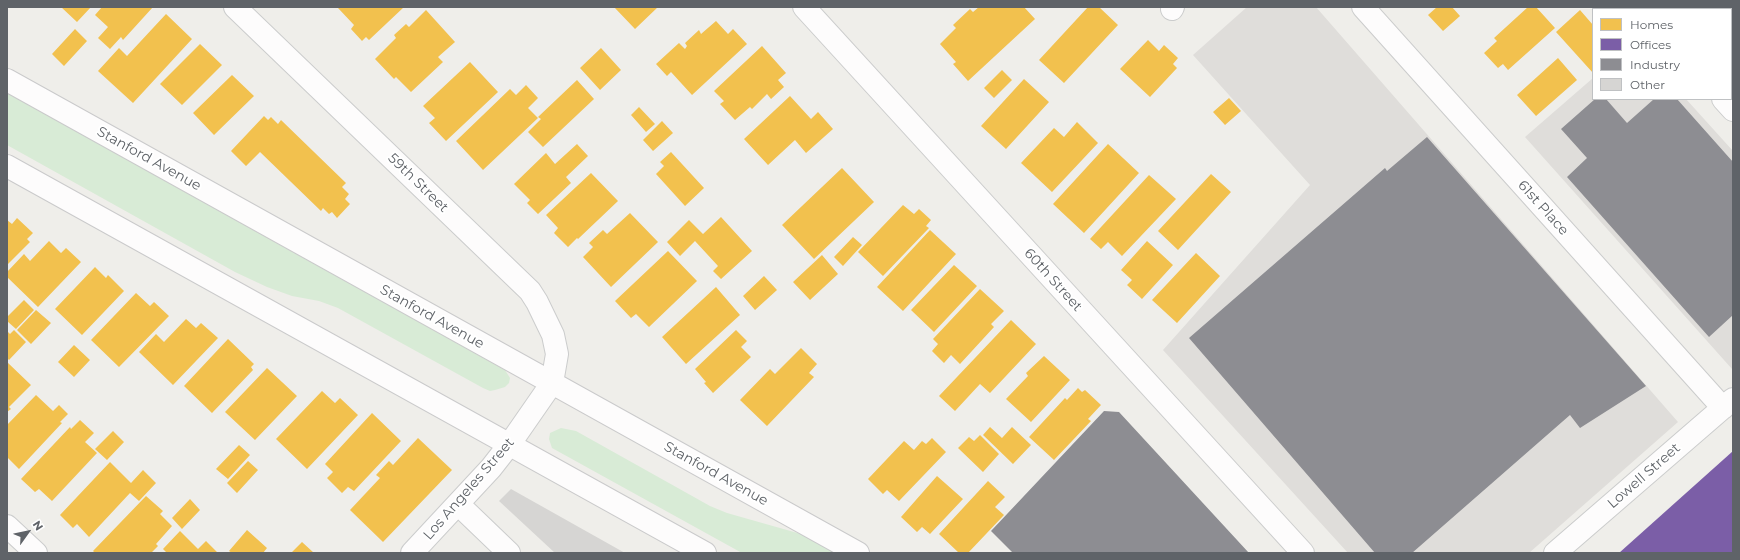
<!DOCTYPE html>
<style>
body{margin:0}
#map{position:relative;width:1740px;height:560px;overflow:hidden;background:#efeeea;font-family:Montserrat,sans-serif}
canvas{display:block}
.frame{position:absolute;inset:0;border:8px solid #5f6368;pointer-events:none}
.legend{position:absolute;left:1592px;top:8px;width:140px;height:92px;box-sizing:border-box;background:#fff;border:1px solid #bfc1c3;margin:0;padding:5px 7px;list-style:none;font-size:12px;color:#5f6368}
.legend li{display:flex;align-items:center;gap:8px;height:20px}
.legend b{width:20px;border:1px solid #bfc1c3}
.north{position:absolute;left:8px;top:512px;width:40px;height:40px;-webkit-text-stroke:3px #fff;paint-order:stroke;rotate:57deg;font-size:11px;font-weight:700;line-height:16px;text-align:center;color:#5f6368}
.north::after{content:'';display:block;margin:auto;width:14px;height:18px;background:#5f6368;clip-path:polygon(50% 0,100% 100%,50% 72%,0 100%)}
</style>
<div id="map">
<canvas width="1740" height="560"></canvas>
<div class="frame"></div>
<ul class="legend">
<li><b style="height:11px;background:#f2c14e"></b>Homes</li>
<li><b style="height:11px;background:#7b5ea7"></b>Offices</li>
<li><b style="height:11px;background:#8d8d92"></b>Industry</li>
<li><b style="height:11px;background:#d6d5d3"></b>Other</li>
</ul>
<div class="north">N</div>
</div>
<script>
const ctx = document.querySelector('canvas').getContext('2d');
ctx.lineJoin = 'round';
function fillPath(path, color) {
  ctx.fillStyle = color;
  ctx.fill(path, 'evenodd');
}
function toPath(rows) {
  const path = new Path2D();
  for (const r of rows) {
    path.moveTo(r[0], r[1]);
    for (let i = 2; i < r.length; i += 2) path.lineTo(r[i], r[i + 1]);
  }
  return path;
}
function trace(path, color, width, dash) {
  ctx.strokeStyle = color;
  ctx.lineWidth = width;
  ctx.lineCap = dash ? 'butt' : 'round';
  ctx.setLineDash(dash || []);
  ctx.stroke(path);
}
function drawText(font, color, halo, rows, align = 'center') {
  ctx.font = font + ' Montserrat,sans-serif';
  ctx.lineWidth = 4;
  ctx.setLineDash([]);
  ctx.textBaseline = 'middle';
  ctx.strokeStyle = halo;
  ctx.fillStyle = color;
  for (const [text, x, y, turn = 0] of rows) {
    ctx.save();
    ctx.translate(x, y);
    ctx.rotate((+turn || 0) * Math.PI / 180);
    ctx.textAlign = isNaN(turn) ? turn : align;
    if (halo) ctx.strokeText(text, 0, 0);
    ctx.fillText(text, 0, 0);
    ctx.restore();
  }
}
fillPath(toPath([
 [1247,7,1316,7,1678,422,1529,553,1348,553,1163,350,1310,185,1193,55],
 [1593,78,1593,99,1686,99,1733,151,1733,368,1732,369,1525,137]
]), '#dfddda');
fillPath(toPath([
 [7,93,505,370,510,378,509,383,505,387,495,390,490,391,483,388,338,308,319,301,292,296,267,287,235,272,7,145],
 [561,428,576,431,710,506,727,513,801,534,835,553,742,553,552,448,549,439,550,433]
]), '#d8ebd6');
fillPath(toPath([
 [61,7,91,7,77,22],
 [102,7,153,7,123,40,121,37,110,49,98,38,108,27,95,15],
 [339,7,404,7,369,40,366,37,362,41,351,29,354,25,338,8],
 [614,7,658,7,635,29],
 [979,7,1024,7,1035,19,968,81,953,64,956,62,940,44,956,28,953,25,970,9,973,12],
 [1088,7,1099,7,1118,25,1064,83,1039,60],
 [1437,7,1452,7,1460,16,1443,31,1428,15],
 [1528,7,1536,7,1555,28,1508,70,1503,64,1498,68,1484,53,1497,41,1494,38],
 [1713,7,1733,7,1733,27,1731,26,1731,9,1711,9],
 [426,10,455,42,438,57,443,62,411,92,396,77,394,79,375,59,396,38,394,35,406,24,409,27],
 [1580,10,1593,25,1593,73,1556,32],
 [166,14,192,39,133,103,98,71,119,48,127,56],
 [716,21,728,34,733,29,747,44,692,95,671,72,667,76,656,64,679,43,685,49,687,46,685,43,699,30,701,34],
 [75,29,87,41,64,66,52,54],
 [1148,40,1159,51,1164,45,1178,58,1173,64,1177,68,1150,97,1120,69],
 [200,44,222,65,182,105,160,84],
 [762,46,786,73,778,80,784,87,771,99,767,94,752,109,750,107,735,120,720,104,724,101,714,91],
 [601,48,621,70,600,90,580,68],
 [1558,58,1577,80,1536,116,1517,95],
 [470,62,498,92,446,141,429,123,435,118,423,106],
 [1002,70,1012,80,994,98,984,88],
 [232,75,254,96,214,135,193,113],
 [1024,79,1049,102,1006,149,981,126],
 [577,80,594,99,543,147,528,132,541,119,538,117],
 [526,85,538,98,528,108,538,118,483,170,456,141,510,89,516,95],
 [790,96,811,119,818,112,833,129,806,153,795,140,768,165,744,139],
 [1229,98,1241,111,1225,125,1213,112],
 [639,107,655,124,646,132,631,115],
 [264,116,268,120,271,117,278,124,281,120,346,183,342,187,349,194,345,199,350,204,337,218,332,212,329,214,323,208,321,211,260,152,246,166,231,151],
 [662,121,673,133,653,151,643,140],
 [1077,122,1098,143,1052,192,1021,163,1054,128,1064,137],
 [577,144,588,156,566,177,571,183,538,214,527,203,530,200,514,184,546,153,555,164],
 [1108,144,1139,173,1084,233,1053,204],
 [671,152,704,188,685,206,656,174,664,166,660,162],
 [842,168,874,202,814,259,782,225],
 [591,173,618,201,578,239,577,238,568,247,554,233,558,228,546,215],
 [1211,174,1231,192,1178,250,1158,231],
 [1149,175,1176,199,1122,256,1108,242,1101,249,1090,239],
 [903,205,914,214,919,209,931,220,926,226,929,228,883,276,858,252],
 [630,213,658,242,611,287,583,257,593,247,589,243,603,230,607,234],
 [721,217,752,251,721,279,713,271,718,266,695,241,680,256,667,242,689,220,703,234],
 [17,218,33,233,27,239,30,242,7,265,7,220,12,224],
 [930,230,956,254,903,311,877,287],
 [853,237,862,245,843,266,834,257],
 [49,241,61,253,66,248,81,262,38,307,7,277,7,272,24,254,30,261],
 [1147,241,1173,265,1142,299,1127,285,1132,280,1121,270],
 [668,251,697,281,649,327,636,314,631,318,615,301],
 [1196,253,1220,276,1177,323,1152,300],
 [822,255,838,274,810,300,793,282],
 [954,265,977,286,934,332,911,310],
 [95,267,106,278,108,275,124,291,82,335,55,309],
 [764,276,777,290,755,310,743,296],
 [716,287,740,315,686,364,662,337],
 [980,289,1004,311,991,324,994,327,960,364,951,355,944,363,932,351,938,344,933,339],
 [136,293,150,306,154,302,169,316,119,367,91,340],
 [24,300,34,310,16,329,7,321,7,317],
 [36,310,51,323,31,344,17,330],
 [186,319,196,328,201,323,218,338,173,385,139,352,156,334,164,342],
 [1011,320,1036,344,990,393,980,384,955,411,939,396],
 [14,330,26,342,9,360,7,358,7,333,8,332,10,334],
 [736,330,747,341,741,347,751,357,713,393,704,383,706,382,695,369],
 [228,339,254,364,251,367,253,370,212,413,184,386],
 [74,345,90,360,74,377,58,362],
 [801,348,817,364,809,373,814,377,767,426,740,400,770,369,775,374],
 [1044,356,1070,380,1031,422,1006,399,1028,376,1026,373],
 [7,362,31,385,9,407,11,409,7,412],
 [267,368,297,396,255,440,225,412],
 [1078,388,1082,392,1085,390,1101,405,1088,419,1091,421,1054,460,1029,437,1065,398,1067,400],
 [322,391,335,403,340,398,358,415,307,469,276,439],
 [36,395,53,411,59,405,68,414,60,422,62,423,19,469,7,457,7,425],
 [372,413,401,441,354,491,348,487,342,493,327,478,333,472,325,464],
 [80,420,94,433,85,442,97,453,52,501,39,489,35,492,21,479,70,427,71,429],
 [990,427,1002,438,1012,427,1031,445,1013,464,983,435],
 [113,431,124,442,107,460,95,449],
 [980,435,999,454,983,472,958,448,969,437,974,441],
 [418,438,452,470,383,542,350,510,380,478,376,475,389,461,393,465],
 [932,438,946,452,899,501,887,490,883,494,868,479,904,441,914,450,922,441,926,444],
 [239,445,250,455,228,479,216,469],
 [248,461,258,470,237,493,227,483],
 [110,462,131,483,143,470,156,483,139,501,130,493,89,537,77,524,73,528,60,515],
 [937,476,963,499,930,534,922,527,917,532,901,517],
 [988,481,1005,497,995,507,1004,515,968,553,959,553,939,534],
 [146,496,163,511,160,514,172,526,156,544,158,546,151,553,95,553,93,551],
 [190,499,200,510,182,529,172,518],
 [247,530,267,548,263,553,232,553,229,551],
 [180,531,198,549,206,541,218,553,167,553,163,549],
 [302,542,314,553,291,553]
]), '#f2c14e');
fillPath(toPath([
 [1733,451,1733,553,1619,553]
]), '#7b5ea7');
fillPath(toPath([
 [1595,99,1606,99,1627,123,1654,99,1677,99,1733,162,1733,315,1709,337,1567,177,1587,158,1561,129],
 [1427,137,1646,386,1580,428,1570,415,1412,553,1375,553,1189,338,1385,168,1387,171],
 [1104,411,1119,412,1249,553,1013,553,991,531]
]), '#8d8d92');
fillPath(toPath([
 [511,489,625,553,555,553,499,501]
]), '#d6d5d3');
const minor = toPath([
 [235,7,530,291,537,302,553,335,557,354,552,383,509,445,491,468,412,553],
 [804,7,1303,553],
 [1363,7,1723,408],
 [1641,7,1643,9],
 [1172,9,1173,7],
 [1723,99,1733,110],
 [458,504,509,553],
 [7,526,36,553],
 [1555,553,1733,399]
]);
const secondary = toPath([
 [7,80,858,553],
 [7,166,705,553]
]);
trace(minor, '#cbcccc', 24);
trace(secondary, '#cacacb', 24);
trace(minor, '#fdfcfc', 22);
trace(secondary, '#fdfcfc', 22);
drawText('14px', '#5f6368', '#fff', [
 ["Stanford Avenue",149,159,29],
 ["59th Street",418,183,44],
 ["61st Place",1543,208,48],
 ["60th Street",1053,280,48],
 ["Stanford Avenue",432,317,29],
 ["Stanford Avenue",716,474,29],
 ["Lowell Street",1644,476,-41],
 ["Los Angeles Street",469,489,-49]
]);
</script>
